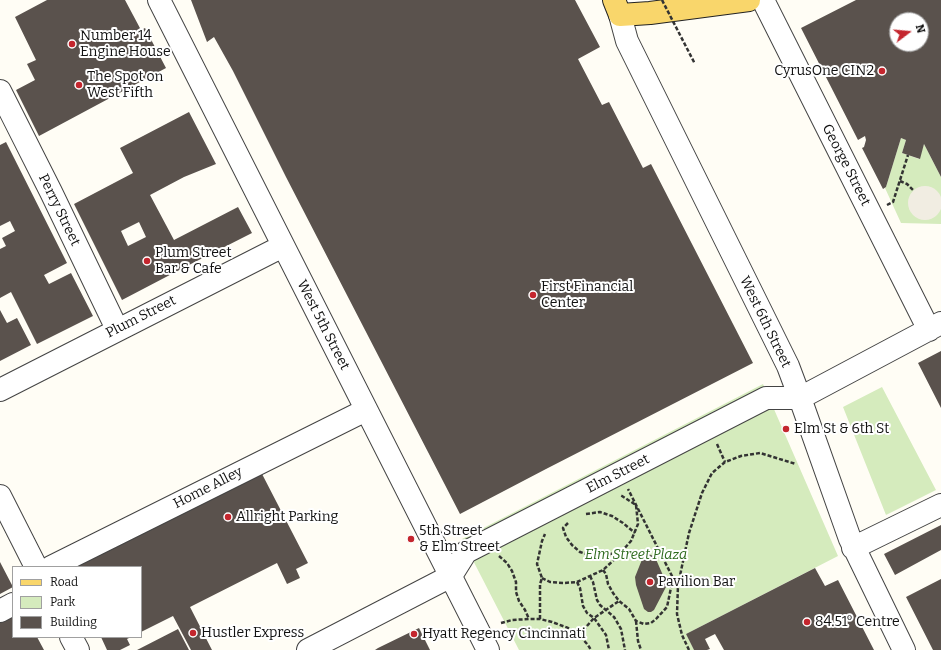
<!DOCTYPE html>
<meta charset="utf-8">
<style>
body{margin:0}
#map{position:relative;width:941px;height:650px;overflow:hidden;background:#fffdf5;font-family:Bitter,serif}
canvas{display:block}
.legend{position:absolute;left:12px;top:566px;width:130px;height:72px;box-sizing:border-box;background:#fff;border:1px solid #a0a0a0;margin:0;padding:5px 7px;list-style:none;font-size:12px;color:#111}
.legend li{display:flex;align-items:center;gap:8px;height:20px}
.legend b{width:20px;border:1px solid #a0a0a0}
.north{position:absolute;left:889px;top:12px;width:40px;height:40px;box-sizing:border-box;background:#fff;border:1px solid #a0a0a0;border-radius:50%;rotate:74deg;font-size:11px;font-weight:700;line-height:16px;text-align:center;color:#111}
.north::after{content:'';display:block;margin:auto;width:14px;height:18px;background:#c4262e;clip-path:polygon(50% 0,100% 100%,50% 72%,0 100%)}
</style>
<div id="map">
<canvas width="941" height="650"></canvas>
<ul class="legend">
<li><b style="height:5px;background:#f9d66b"></b>Road</li>
<li><b style="height:11px;background:#d5ebbd"></b>Park</li>
<li><b style="height:11px;background:#5a524d"></b>Building</li>
</ul>
<div class="north">N</div>
</div>
<script>
const ctx = document.querySelector('canvas').getContext('2d');
ctx.lineJoin = 'round';
function fillPath(path, color) {
  ctx.fillStyle = color;
  ctx.fill(path, 'evenodd');
}
function toPath(rows) {
  const path = new Path2D();
  for (const r of rows) {
    if (r.length === 3) {
      path.moveTo(r[0] + r[2], r[1]);
      path.arc(r[0], r[1], r[2], 0, 2 * Math.PI);
      continue;
    }
    path.moveTo(r[0], r[1]);
    for (let i = 2; i < r.length; i += 2) path.lineTo(r[i], r[i + 1]);
  }
  return path;
}
function trace(path, color, width, dash) {
  ctx.strokeStyle = color;
  ctx.lineWidth = width;
  ctx.lineCap = dash ? 'butt' : 'round';
  ctx.setLineDash(dash || []);
  ctx.stroke(path);
}
function drawText(font, color, halo, rows, align = 'center') {
  ctx.font = font + ' Bitter,serif';
  ctx.lineWidth = 4;
  ctx.setLineDash([]);
  ctx.textBaseline = 'middle';
  ctx.strokeStyle = halo;
  ctx.fillStyle = color;
  for (const [text, x, y, turn = 0] of rows) {
    ctx.save();
    ctx.translate(x, y);
    ctx.rotate((+turn || 0) * Math.PI / 180);
    ctx.textAlign = isNaN(turn) ? turn : align;
    if (halo) ctx.strokeText(text, 0, 0);
    ctx.fillText(text, 0, 0);
    ctx.restore();
  }
}
fillPath(toPath([
 [901,138,906,140,902,153,919,159,924,144,941,177,941,224,901,223,885,188,886,187],
 [763,384,838,556,686,634,694,650,519,650,462,539],
 [882,387,936,490,886,515,843,407]
]), '#d5ebbd');
fillPath(toPath([
 [925,203,17]
]), '#f1ede2');
fillPath(toPath([
 [47,0,125,0,141,30,145,28,166,68,39,136,16,90,35,80,27,64,36,60,15,17],
 [191,0,575,0,600,47,578,59,602,105,609,102,643,168,651,164,753,363,546,469,460,514,286,177,233,71,214,37,207,42],
 [856,0,941,0,941,177,924,144,920,159,902,153,906,140,901,138,886,187,883,189,862,148,864,147,866,140,865,136,858,140,801,28],
 [897,20,921,20,921,44,897,44],
 [189,112,216,164,184,177,150,195,174,240,238,207,252,233,187,266,122,300,74,204,133,173,120,148],
 [139,222,146,237,128,246,121,231],
 [6,142,67,263,44,275,49,284,71,273,93,316,37,344,11,292,0,298,0,249,6,246,2,238,15,231,10,221,0,226,0,145],
 [0,310,7,323,17,318,31,345,0,361],
 [941,351,941,408,918,363],
 [261,472,308,563,296,569,300,578,287,584,277,563,190,607,212,650,191,650,173,616,141,632,141,567,75,567],
 [941,525,941,550,895,575,884,554],
 [647,554,651,555,655,557,665,580,666,587,654,610,651,612,648,612,644,609,636,585,635,577,643,557],
 [0,562,13,587,0,594],
 [815,568,825,586,838,580,874,650,724,650,715,634,705,639,710,649,707,650,694,650,686,634],
 [941,579,941,650,933,650,906,597],
 [13,609,13,637,37,637,44,650,0,650,0,616],
 [419,628,430,650,375,650,378,648],
 [178,629,189,650,137,650],
 [101,637,131,637,127,639,130,645,120,650,107,650]
]), '#5a524d');
const minor = toPath([
 [159,0,488,650],
 [763,0,929,330],
 [620,15,627,41,788,366,800,398,850,539,904,650],
 [0,91,51,192,117,329],
 [0,390,283,246],
 [0,496,36,567],
 [853,548,941,505],
 [51,567,366,410],
 [0,611,13,604],
 [71,637,78,650],
 [308,650,451,576,466,552,766,398,800,398,941,323]
]);
const major = toPath([
 [614,0,620,15,650,13,749,0]
]);
trace(minor, '#444', 24);
trace(major, '#222', 24);
trace(toPath([
 [900,181,907,184,914,191],
 [887,205,893,202,908,155],
 [717,444,725,462],
 [586,514,600,512,612,516,623,523,635,533],
 [568,523,563,528,566,537,572,545,580,552,592,556,607,555,623,550],
 [499,556,507,563,512,571,516,582,516,592,519,601,525,610,529,619],
 [603,570,606,574,608,584,613,593,619,601,629,609,636,621,644,624,651,623,656,619,667,607,673,578,628,489],
 [590,576,593,582,597,600,600,605,614,617,621,629,625,650],
 [542,578,550,582,564,583,577,582,603,570,616,558,631,541,638,524,636,505,622,496,620,495],
 [577,582,580,588,583,606,587,613,594,618,606,635,609,650],
 [540,619,540,584,542,578,537,564,542,541,545,534],
 [636,621,638,641,641,650],
 [501,623,512,620,529,619,540,619,552,622,568,628,579,635,588,645,591,650],
 [579,635,594,618,619,601],
 [689,650,682,635,677,614,678,585,689,533,702,493,712,473,725,462,741,456,760,453,796,464]
]), '#333', 2.5, [4, 2]);
trace(minor, '#fff', 22);
trace(major, '#f9d66b', 22);
trace(toPath([
 [662,0,695,64]
]), '#333', 2.5, [4, 2]);
for (const [x, y, r, color] of [
 [72,44,4,"#c4262e"],
 [882,71,4,"#c4262e"],
 [79,85,4,"#c4262e"],
 [147,261,4,"#c4262e"],
 [533,295,4,"#c4262e"],
 [786,429,4,"#c4262e"],
 [228,517,4,"#c4262e"],
 [411,539,4,"#c4262e"],
 [650,582,4,"#c4262e"],
 [807,622,4,"#c4262e"],
 [193,633,4,"#c4262e"],
 [414,634,4,"#c4262e"]
]) {
  const dot = new Path2D();
  dot.arc(x, y, r, 0, 2 * Math.PI);
  ctx.fillStyle = color;
  ctx.fill(dot);
  trace(dot, '#fff', 1.5);
}
drawText('14px', '#111', '#fff', [
 ["Number 14",80,36],
 ["Engine House",80,52],
 ["CyrusOne CIN2",874,71,"right"],
 ["The Spot on",87,77],
 ["West Fifth",87,93],
 ["Plum Street",155,253],
 ["Bar & Cafe",155,269],
 ["First Financial",541,287],
 ["Center",541,303],
 ["Elm St & 6th St",794,429],
 ["Allright Parking",236,517],
 ["5th Street",419,531],
 ["& Elm Street",419,547],
 ["Pavilion Bar",658,582],
 ["84.51° Centre",815,622],
 ["Hustler Express",201,633],
 ["Hyatt Regency Cincinnati",422,634]
], 'left');
drawText('14px', '#111', '#fff', [
 ["George Street",846,165,63],
 ["Perry Street",59,210,64],
 ["Plum Street",141,317,-27],
 ["West 6th Street",765,322,64],
 ["West 5th Street",323,325,63],
 ["Elm Street",618,474,-27],
 ["Home Alley",208,488,-27]
]);
drawText('italic 14px', '#2f6b1f', '#fff', [
 ["Elm Street Plaza",636,555]
]);
</script>
